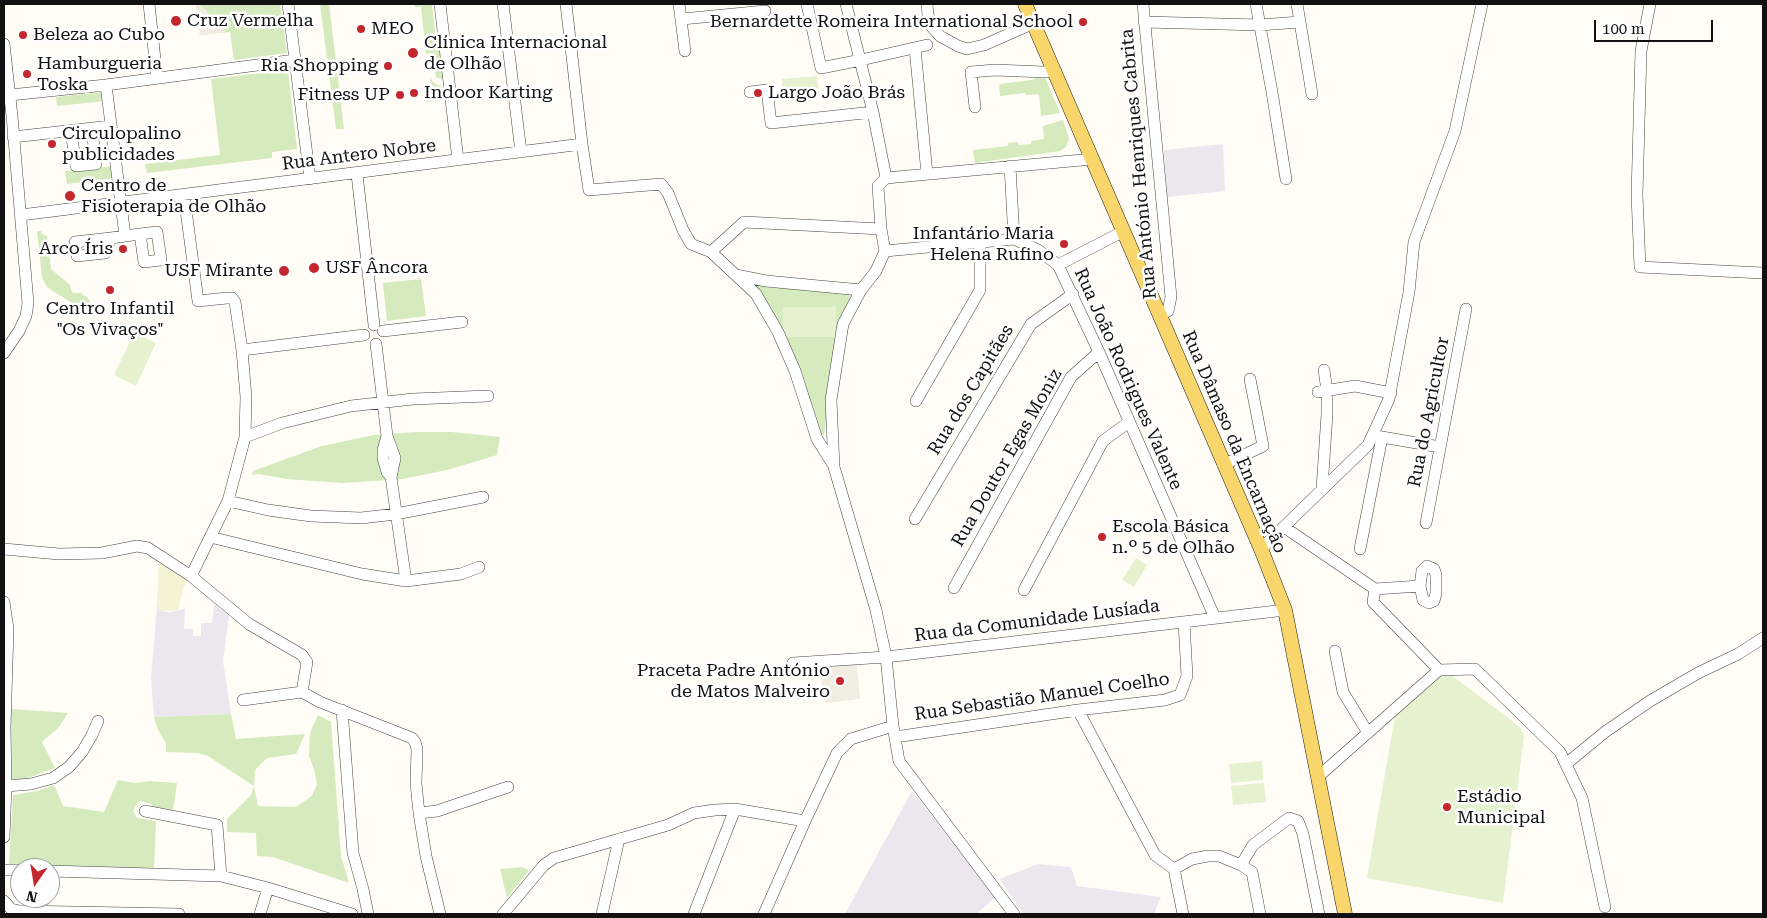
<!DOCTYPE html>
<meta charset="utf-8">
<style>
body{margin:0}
#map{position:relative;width:1767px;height:918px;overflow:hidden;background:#fffdf5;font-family:"Roboto Serif",serif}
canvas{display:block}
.frame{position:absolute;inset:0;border:5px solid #111;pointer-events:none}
.north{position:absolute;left:10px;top:858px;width:50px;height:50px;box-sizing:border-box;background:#fff;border:1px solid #a0a0a0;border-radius:50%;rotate:193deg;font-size:14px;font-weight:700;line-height:20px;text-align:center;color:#111}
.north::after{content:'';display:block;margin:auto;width:18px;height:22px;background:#c4262e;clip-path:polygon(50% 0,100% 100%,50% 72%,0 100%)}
.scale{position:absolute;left:1594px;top:20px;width:119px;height:22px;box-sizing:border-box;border:2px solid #111;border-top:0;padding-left:6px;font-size:15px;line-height:18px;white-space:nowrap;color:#111;-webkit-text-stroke:4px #fff;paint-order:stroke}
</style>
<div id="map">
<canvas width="1767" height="918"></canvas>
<div class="frame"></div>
<div class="north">N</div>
<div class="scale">100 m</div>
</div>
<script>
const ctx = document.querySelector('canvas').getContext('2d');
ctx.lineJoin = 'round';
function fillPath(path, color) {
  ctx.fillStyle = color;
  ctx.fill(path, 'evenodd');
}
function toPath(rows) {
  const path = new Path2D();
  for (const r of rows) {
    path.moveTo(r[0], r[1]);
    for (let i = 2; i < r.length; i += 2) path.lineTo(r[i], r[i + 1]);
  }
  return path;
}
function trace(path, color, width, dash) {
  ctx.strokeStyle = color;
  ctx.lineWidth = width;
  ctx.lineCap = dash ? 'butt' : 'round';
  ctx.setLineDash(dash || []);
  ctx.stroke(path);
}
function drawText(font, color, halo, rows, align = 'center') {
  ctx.font = font + ' "Roboto Serif",serif';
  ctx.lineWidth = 5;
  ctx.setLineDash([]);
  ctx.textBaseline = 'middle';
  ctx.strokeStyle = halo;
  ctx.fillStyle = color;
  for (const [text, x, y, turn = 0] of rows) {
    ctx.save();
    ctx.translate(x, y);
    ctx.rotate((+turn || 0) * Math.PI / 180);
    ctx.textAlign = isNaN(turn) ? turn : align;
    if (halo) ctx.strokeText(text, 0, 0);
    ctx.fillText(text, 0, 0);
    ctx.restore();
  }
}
fillPath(toPath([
 [1223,144,1225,191,1167,197,1164,150],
 [157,604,160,611,170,612,185,609,184,629,193,629,193,636,201,636,201,623,212,623,214,604,229,616,223,661,231,714,154,717,151,679],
 [912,791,996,897,976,914,845,914],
 [1038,864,1071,867,1077,886,1161,897,1154,914,1023,914,1000,879]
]), '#eee6ef');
fillPath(toPath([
 [159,559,186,579,178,610,160,611,157,604]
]), '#f6f3d4');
fillPath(toPath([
 [196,4,280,4,287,53,234,60,230,32,200,35],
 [320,4,329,4,344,129,336,129],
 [415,4,432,4,436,41,441,46,444,80,436,77,432,53,426,54,421,7,415,7],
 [288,70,297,149,272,152,272,158,147,173,145,164,220,155,211,79],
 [1044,75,1060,113,1041,116,1039,94,1026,95,1025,93,1000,96,999,84,1032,80],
 [430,78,435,84,441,86,442,95,442,98,437,101,426,102,425,89,431,88],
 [104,92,105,101,57,106,56,97],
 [1063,120,1069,138,1066,147,1060,151,975,163,973,150,1008,146,1008,143,1018,142,1018,145,1031,144,1031,141,1044,139,1043,126],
 [114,166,115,178,67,184,65,171],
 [37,231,41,231,42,234,47,236,51,269,70,285,71,290,73,293,81,293,88,298,92,305,85,311,48,288,42,278],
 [421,279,426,316,387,321,383,283],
 [750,281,765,287,852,292,841,323,824,435,820,435],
 [415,432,452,432,500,437,497,455,447,470,403,479,343,483,286,479,259,474,252,475,253,471,322,446,374,435],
 [11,709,68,713,59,727,42,742,55,768,25,779,12,779],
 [231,714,236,739,305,734,296,754,267,758,255,770,254,786,258,806,296,807,312,796,317,784,314,769,309,756,310,733,318,715,331,722,341,856,349,883,273,857,257,856,256,833,227,832,227,819,251,795,254,786,208,756,198,753,166,752,166,743,158,730,154,717],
 [118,780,135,783,149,781,177,783,173,811,153,808,151,804,141,801,138,802,133,811,137,818,156,821,154,871,9,865,13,795,37,791,54,785,63,806,104,812],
 [522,867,529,870,507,898,500,869]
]), '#d5ebbd');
fillPath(toPath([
 [817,76,819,93,783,97,782,79],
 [783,307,836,307,836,337,783,337],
 [134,333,156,343,136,386,114,375],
 [1136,558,1147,565,1134,587,1122,580],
 [1450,674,1520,727,1524,736,1503,903,1367,878,1395,716,1440,676],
 [1262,761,1263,780,1231,783,1229,764],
 [1264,783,1266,802,1233,805,1231,786]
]), '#e6f2cf');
fillPath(toPath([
 [196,4,200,4,226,32,200,35],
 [856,659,860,699,825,703,818,662]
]), '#f1ede2');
const minor = toPath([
 [149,4,157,78],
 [288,4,310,179],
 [440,4,458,160],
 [503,4,521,152],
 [566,4,582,144,589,190,661,184,668,193,683,230,691,244,711,252,756,294,778,332,795,371,817,439,834,466],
 [679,4,685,51],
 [807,4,821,68,861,60,927,45],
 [846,4,873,112,886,178],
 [927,4,928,15,932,27,940,36,958,46,967,49,984,45,1034,23],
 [1143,4,1171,297,1168,311,1159,315],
 [1256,4,1272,92,1286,179],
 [1297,4,1312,94],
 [1650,4,1641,51,1637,195,1640,267,1763,273],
 [682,19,765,11],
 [1144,22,1260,25,1300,22],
 [4,44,12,116,28,303,26,316,19,331,4,353],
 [915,48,927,174],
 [106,85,125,236],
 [750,92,767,90,771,123,873,112],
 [10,95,106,85,295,60],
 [975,107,971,72,995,70,1044,72,1054,71],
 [71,131,76,166,96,164,92,129],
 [13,137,111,126],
 [1010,166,1014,239],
 [357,174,374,325],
 [886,178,1093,159],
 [184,195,198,301,227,298,232,298,235,302,242,350,246,397,245,437,228,501,191,576],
 [21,215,582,144],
 [111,238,105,253,77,256,75,242,111,238,125,236,140,234,157,232,161,260,144,262,140,234],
 [885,251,876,271,861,290,843,324,831,400,834,467,876,610,886,657,893,726,899,761,1014,914],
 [885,251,1014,239,1038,250,1058,265,1099,352,1215,618],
 [885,251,881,229,878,186,886,178],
 [711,252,744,222,881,229],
 [1058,265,1124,231],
 [736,275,766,281,861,290],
 [383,331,462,322],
 [376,344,387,436,395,458,391,477,406,581],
 [242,350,364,335],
 [1318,392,1355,386,1391,393],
 [916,401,980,290,980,242],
 [387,436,383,450,383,458,387,472,391,477],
 [1376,436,1440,447],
 [245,437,282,423,351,406,413,399,488,396],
 [1223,465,1263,446,1250,379],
 [1322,489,1327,414,1327,391,1324,370],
 [228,501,268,510,311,516,361,518,396,514,483,497],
 [915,519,1031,324,1073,294],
 [1426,523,1466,309],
 [1284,527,1375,589,1420,586],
 [210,537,362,574,406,581,461,574,479,567],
 [4,549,59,554,102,553,137,546,148,548,191,576,249,624,302,655,307,662,302,692],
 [1261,549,1368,445,1389,399,1409,292,1414,242,1455,131,1482,4],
 [1360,549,1382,437],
 [1427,566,1434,569,1436,575,1436,593,1434,601,1429,603,1423,600,1420,586,1422,571,1427,566],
 [954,588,1071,377,1099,352],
 [1375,589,1373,602,1439,670],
 [1024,590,1103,441,1129,422],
 [4,602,8,629,5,727,6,786,4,837],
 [1335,651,1343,692,1368,733],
 [793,663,886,657,1285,610],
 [302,692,320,702,412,738,415,742,417,749,416,783,419,813,426,856,440,914],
 [243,700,302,692],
 [342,710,353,853,363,889,368,914],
 [1078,710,1155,855,1174,869,1183,914],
 [895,737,1078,710,1165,700,1180,695,1187,676,1184,622],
 [1566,764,1605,732,1650,701,1698,673,1738,654,1763,638],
 [1319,776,1439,670,1475,669,1560,752,1582,798,1605,907],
 [6,786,31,784,53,778,69,767,82,752,92,735,98,721],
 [145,811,217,825,221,876],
 [419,813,437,811,508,787],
 [1241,865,1253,845,1289,818,1298,821,1303,834,1319,914],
 [1174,869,1192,859,1208,856,1219,856,1241,865,1252,872,1260,914],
 [4,870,20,870],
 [50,871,221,876,268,888,352,914],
 [4,901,11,909,20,911,179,914],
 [260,914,268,888],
 [503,914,544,865,554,858,668,825,694,813,715,810,735,809,805,821],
 [602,914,619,839],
 [694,914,735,809],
 [764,914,805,821,837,753,851,739,893,726]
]);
const major = toPath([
 [1025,4,1261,549,1285,610,1345,914]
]);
trace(minor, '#444', 12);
trace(major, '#222', 15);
trace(minor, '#fff', 11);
trace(major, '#f9d66b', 14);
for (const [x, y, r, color] of [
 [176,21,6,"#c4262e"],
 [1083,22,5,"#c4262e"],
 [361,29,5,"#c4262e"],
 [23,35,5,"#c4262e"],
 [413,53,6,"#c4262e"],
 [388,66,5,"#c4262e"],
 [27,74,5,"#c4262e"],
 [414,93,5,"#c4262e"],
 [758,93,5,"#c4262e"],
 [400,95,5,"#c4262e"],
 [52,144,5,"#c4262e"],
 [70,196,6,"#c4262e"],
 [1064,244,5,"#c4262e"],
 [123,249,5,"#c4262e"],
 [314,268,6,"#c4262e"],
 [284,271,6,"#c4262e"],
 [110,290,5,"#c4262e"],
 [1102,537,5,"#c4262e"],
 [840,681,5,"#c4262e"],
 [1447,807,5,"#c4262e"]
]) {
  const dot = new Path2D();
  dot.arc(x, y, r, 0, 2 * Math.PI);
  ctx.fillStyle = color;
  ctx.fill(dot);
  trace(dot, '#fff', 2);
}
drawText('18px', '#111', '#fff', [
 ["Cruz Vermelha",187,21],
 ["Bernardette Romeira International School",1073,22,"right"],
 ["MEO",371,29],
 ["Beleza ao Cubo",33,35],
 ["Clínica Internacional",424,43],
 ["de Olhão",424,64],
 ["Hamburgueria",37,64],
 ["Toska",37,85],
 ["Ria Shopping",378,66,"right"],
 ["Indoor Karting",424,93],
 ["Largo João Brás",768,93],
 ["Fitness UP",390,95,"right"],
 ["Circulopalino",62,134],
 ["publicidades",62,155],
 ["Centro de",81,186],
 ["Fisioterapia de Olhão",81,207],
 ["Infantário Maria",1054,234,"right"],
 ["Helena Rufino",1054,255,"right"],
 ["Arco Íris",113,249,"right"],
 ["USF Âncora",325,268],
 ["USF Mirante",273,271,"right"],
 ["Centro Infantil",110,309,"center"],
 ["\"Os Vivaços\"",110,330,"center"],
 ["Escola Básica",1112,527],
 ["n.º 5 de Olhão",1112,548],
 ["Praceta Padre António",830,671,"right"],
 ["de Matos Malveiro",830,692,"right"],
 ["Estádio",1457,797],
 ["Municipal",1457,818]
], 'left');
drawText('18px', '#111', '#fff', [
 ["Rua Antero Nobre",359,155,-7],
 ["Rua António Henriques Cabrita",1139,164,-95],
 ["Rua João Rodrigues Valente",1128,379,66],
 ["Rua dos Capitães",971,390,-59],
 ["Rua do Agricultor",1429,412,-79],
 ["Rua Dâmaso da Encarnação",1234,442,67],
 ["Rua Doutor Egas Moniz",1007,458,-60],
 ["Rua da Comunidade Lusíada",1037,621,-7],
 ["Rua Sebastião Manuel Coelho",1042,697,-8]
]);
</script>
